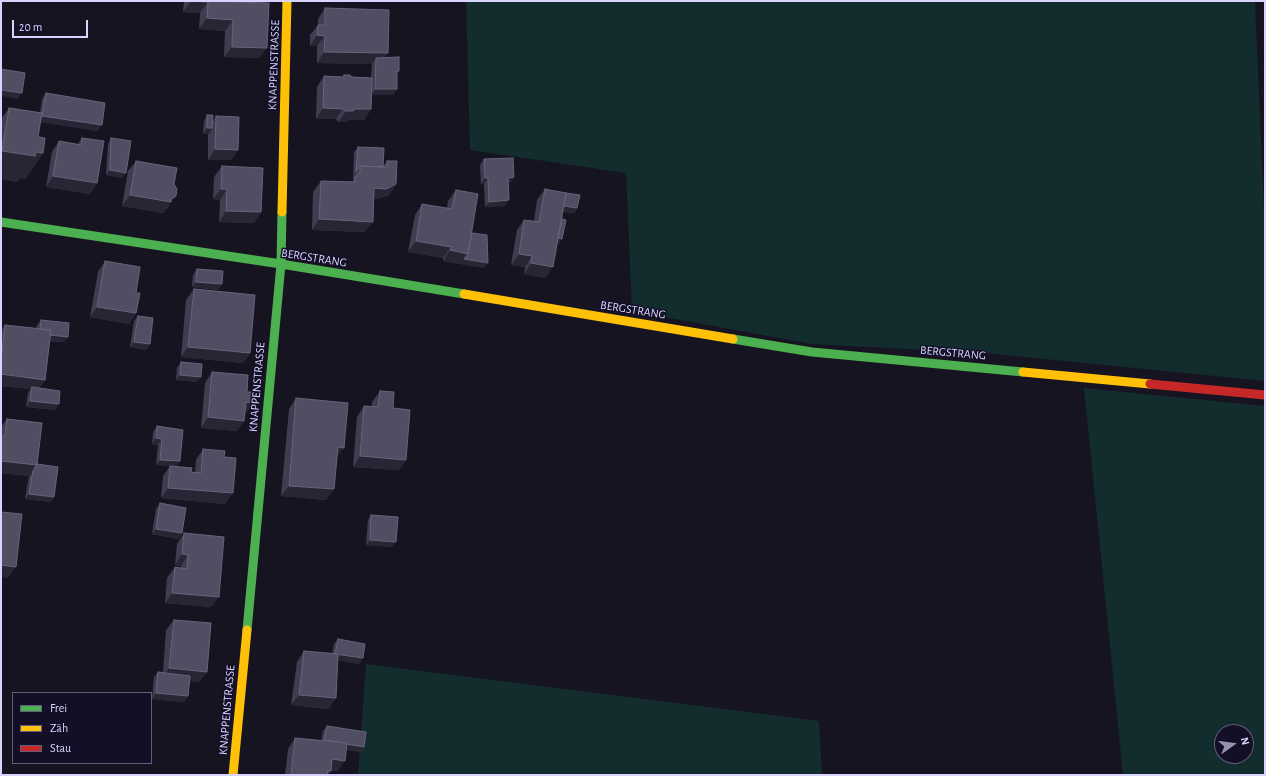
<!DOCTYPE html>
<meta charset="utf-8">
<style>
body{margin:0}
#map{position:relative;width:1266px;height:776px;overflow:hidden;background:#161421;font-family:"Alegreya Sans",sans-serif}
canvas{display:block}
.frame{position:absolute;inset:0;border:2px solid #d9d4ff;pointer-events:none}
.legend{position:absolute;left:12px;top:692px;width:140px;height:72px;box-sizing:border-box;background:#130f26;border:1px solid #625e7d;margin:0;padding:5px 7px;list-style:none;font-size:12px;color:#d9d4ff}
.legend li{display:flex;align-items:center;gap:8px;height:20px}
.legend b{width:20px;border:1px solid #625e7d}
.north{position:absolute;left:1214px;top:724px;width:40px;height:40px;box-sizing:border-box;background:#130f26;border:1px solid #625e7d;border-radius:50%;rotate:76deg;font-size:11px;font-weight:700;line-height:16px;text-align:center;color:#d9d4ff}
.north::after{content:'';display:block;margin:auto;width:14px;height:18px;background:#9591b1;clip-path:polygon(50% 0,100% 100%,50% 72%,0 100%)}
.scale{position:absolute;left:12px;top:20px;width:76px;height:18px;box-sizing:border-box;border:2px solid #d9d4ff;border-top:0;padding-left:5px;font-size:12px;line-height:14px;white-space:nowrap;color:#d9d4ff;-webkit-text-stroke:3px #130f26;paint-order:stroke}
</style>
<div id="map">
<canvas width="1266" height="776"></canvas>
<div class="frame"></div>
<ul class="legend">
<li><b style="height:5px;background:#4caf50"></b>Frei</li>
<li><b style="height:5px;background:#ffc107"></b>Zäh</li>
<li><b style="height:5px;background:#c62828"></b>Stau</li>
</ul>
<div class="north">N</div>
<div class="scale">20 m</div>
</div>
<script>
const ctx = document.querySelector('canvas').getContext('2d');
ctx.lineJoin = 'round';
function fillPath(path, color) {
  ctx.fillStyle = color;
  ctx.fill(path, 'evenodd');
}
function toPath(rows) {
  const path = new Path2D();
  for (const r of rows) {
    path.moveTo(r[0], r[1]);
    for (let i = 2; i < r.length; i += 2) path.lineTo(r[i], r[i + 1]);
  }
  return path;
}
function trace(path, color, width, dash) {
  ctx.strokeStyle = color;
  ctx.lineWidth = width;
  ctx.lineCap = dash ? 'butt' : 'round';
  ctx.setLineDash(dash || []);
  ctx.stroke(path);
}
function drawText(font, color, halo, rows, align = 'center') {
  ctx.font = font + ' "Alegreya Sans",sans-serif';
  ctx.lineWidth = 3;
  ctx.setLineDash([]);
  ctx.textBaseline = 'middle';
  ctx.strokeStyle = halo;
  ctx.fillStyle = color;
  for (const [text, x, y, turn = 0] of rows) {
    ctx.save();
    ctx.translate(x, y);
    ctx.rotate((+turn || 0) * Math.PI / 180);
    ctx.textAlign = isNaN(turn) ? turn : align;
    if (halo) ctx.strokeText(text, 0, 0);
    ctx.fillText(text, 0, 0);
    ctx.restore();
  }
}
fillPath(toPath([
 [466,1,1255,1,1265,233,1265,381,984,353,811,344,632,311,626,173,470,150],
 [1084,388,1265,406,1265,775,1123,775],
 [1222,732,1246,732,1246,756,1222,756],
 [366,664,819,721,822,775,358,775]
]), '#132c2d');
trace(toPath([
 [1,222,281,264,464,294],
 [733,339,812,352,1023,372],
 [247,630,281,264,282,212]
]), '#4caf50', 9);
trace(toPath([
 [282,212,287,1],
 [464,294,733,339],
 [1023,372,1150,384],
 [233,775,247,630]
]), '#ffc107', 9);
trace(toPath([
 [1150,384,1265,395]
]), '#c62828', 9);
fillPath(toPath([
 [184,1,234,1,260,58,224,57,225,31,199,29,200,13,183,12],
 [325,8,399,71,397,73,397,89,393,95,372,95,371,109,364,120,348,120,345,122,338,122,336,119,316,119,317,87,324,76,371,78,372,64,317,63,317,46,310,46,310,35,318,25,318,19],
 [46,93,98,131,40,122,38,137,43,153,25,179,20,178,17,182,1,179,1,119,9,108,40,113,42,99],
 [207,115,213,121,216,116,238,150,231,160,208,160,208,134,203,134,204,121],
 [82,138,97,183,90,194,46,187,52,152,59,141,78,144],
 [111,138,126,173,122,178,106,175,108,144],
 [358,147,383,166,387,161,396,184,389,195,378,199,374,199,365,232,312,230,313,192,321,181,351,182,353,181,354,152],
 [484,159,514,177,510,183,508,183,505,206,485,207,484,184,481,184,480,165],
 [136,161,169,206,163,213,122,206,128,171],
 [222,166,261,212,254,223,219,222,220,200,213,199,214,177],
 [545,189,577,208,574,213,563,212,559,244,557,244,546,278,524,274,525,267,511,265,517,230,524,220,534,221,537,200],
 [456,190,472,233,484,268,443,261,443,258,408,252,415,215,422,204,447,208,448,201],
 [105,261,136,293,136,313,129,324,90,317,98,272],
 [197,269,222,284,218,290,192,287,193,275],
 [194,289,250,353,243,363,181,357,186,300],
 [138,316,146,350,130,347,134,321],
 [41,320,64,342,49,341,45,380,39,388,55,410,26,407,28,393,30,389,1,386,1,331,5,325,36,329,37,325],
 [181,362,197,382,176,380,177,368],
 [212,372,247,392,254,403,246,413,245,413,237,431,201,428,205,383],
 [380,391,393,408,406,460,399,470,353,467,357,417,364,406,372,407,372,402],
 [296,398,334,489,326,500,281,496,289,409],
 [7,419,37,464,51,502,25,499,29,476,1,473,1,427],
 [157,426,180,461,176,466,191,472,195,472,196,460,203,449,224,457,225,504,161,498,163,476,170,466,156,465,158,445,152,444,153,432],
 [160,503,182,533,178,539,152,534,156,509],
 [371,515,392,547,366,545,368,520],
 [184,533,211,607,165,603,167,578,175,567,181,568,181,566,175,565,177,544],
 [174,620,207,672,199,682,190,681,188,696,184,702,152,699,154,677,158,672,163,672,166,630],
 [338,639,359,664,338,660,336,698,328,709,291,705,297,662,304,651,332,654,334,644],
 [327,726,364,747,361,752,346,750,345,761,337,771,331,771,328,775,285,775,288,749,295,738,321,741,323,731]
]), '#403d50');
fillPath(toPath([
 [191,1,208,2,200,13,183,12],
 [207,18,233,20,225,31,199,29],
 [317,35,325,36,317,46,310,46],
 [232,47,267,48,260,58,224,57],
 [324,52,388,53,380,64,376,58,372,64,317,63],
 [375,89,397,89,393,95,371,95],
 [1,90,22,93,18,99,1,96],
 [323,108,343,109,336,119,316,119],
 [355,109,371,109,364,120,348,120,345,122,338,122,346,111],
 [42,116,102,125,98,131,39,122],
 [207,128,212,128,209,134,203,134],
 [215,149,238,150,231,160,208,160],
 [2,151,36,152,43,153,25,179,20,178,17,182,1,179,1,152],
 [110,170,126,173,122,178,106,175],
 [53,176,97,183,90,194,46,187],
 [514,177,510,183,504,183,508,178],
 [485,178,488,178,484,184,481,184],
 [396,184,389,195,378,199,367,199,374,188],
 [221,189,227,189,220,200,213,199],
 [130,195,171,199,176,196,163,213,122,206],
 [509,200,505,206,485,207,489,202],
 [562,206,577,208,574,213,558,211],
 [226,211,261,212,254,223,219,222],
 [319,219,373,222,365,232,312,230],
 [556,238,562,239,559,244,552,243],
 [416,241,451,247,443,258,408,252],
 [450,250,468,254,488,263,484,268,443,261],
 [519,254,532,256,525,267,511,265],
 [531,263,553,267,546,278,524,274],
 [196,282,222,284,218,290,192,287],
 [97,307,136,313,129,324,90,317],
 [39,334,68,337,64,342,35,339],
 [134,342,150,344,146,350,130,347],
 [188,347,250,353,243,363,181,357],
 [1,374,45,380,37,390,32,387,30,389,1,386],
 [180,375,201,377,197,382,176,380],
 [30,401,59,404,55,410,26,407],
 [246,402,254,403,246,413,238,413],
 [208,417,244,421,237,431,201,428],
 [156,438,162,439,158,445,152,444],
 [338,447,344,448,336,458],
 [360,456,406,460,399,470,353,467],
 [160,460,180,461,176,467,156,465],
 [1,461,37,465,30,476,1,473],
 [289,486,334,489,326,500,281,496],
 [168,488,233,493,225,504,161,498],
 [29,494,54,497,51,502,25,499],
 [156,529,182,533,178,539,152,534],
 [370,540,396,542,392,547,366,545],
 [182,554,188,555,181,566,175,565],
 [1,565,16,567,8,578,1,577],
 [172,593,219,597,211,607,165,603],
 [335,654,363,658,359,664,331,659],
 [169,668,207,672,199,682,162,678],
 [156,693,188,696,184,702,152,699],
 [299,695,336,698,328,709,291,705],
 [324,740,364,747,361,752,320,746],
 [332,759,345,761,337,771,324,770]
]), '#282635');
const building = toPath([
 [191,1,234,1,234,2,269,3,267,48,232,47,233,20,207,18,208,2,191,1],
 [325,8,389,10,388,53,324,52,325,36,317,35,318,25,325,25,325,8],
 [399,57,399,71,397,71,397,89,375,89,376,58,399,57],
 [1,69,25,73,22,93,1,90,1,69],
 [344,75,350,75,352,77,372,78,371,109,355,109,353,111,346,111,343,109,323,108,324,76,343,77,344,75],
 [46,93,105,103,102,125,42,116,46,93],
 [9,108,42,113,38,137,45,138,43,153,36,152,35,156,2,151,9,108],
 [207,115,213,115,212,128,207,128,207,115],
 [216,116,239,117,238,150,215,149,216,116],
 [82,138,104,141,97,183,53,176,59,141,81,145,82,138],
 [111,138,131,141,126,173,110,170,111,138],
 [358,147,384,148,383,167,360,166,356,172,358,147],
 [513,158,514,177,508,178,509,200,489,202,488,178,485,178,484,159,513,158],
 [136,161,177,168,174,184,177,189,176,196,171,199,171,202,130,195,136,161],
 [387,161,397,161,396,184,386,189,374,188,373,222,319,219,321,181,355,182,355,177,360,172,360,166,387,167,387,161],
 [222,166,263,168,261,212,226,211,227,189,221,189,222,166],
 [545,189,566,193,553,267,531,263,532,256,519,254,524,220,539,222,545,189],
 [456,190,478,194,468,254,450,250,451,247,416,241,422,204,452,209,456,190],
 [566,193,580,195,577,208,564,206,566,193],
 [562,219,566,220,562,239,558,238,562,219],
 [472,233,487,235,488,263,464,259,468,254,472,233],
 [105,261,140,267,136,293,140,293,136,313,97,307,105,261],
 [197,269,223,271,222,284,196,282,197,269],
 [194,289,255,295,250,353,188,347,194,289],
 [138,316,153,318,150,344,134,342,138,316],
 [41,320,69,323,68,337,50,335,51,330,40,329,41,320],
 [5,325,51,330,45,380,1,374,1,359,5,325],
 [181,362,202,364,201,377,180,375,181,362],
 [212,372,248,375,247,392,255,392,254,403,246,402,244,421,208,417,212,372],
 [32,387,60,391,59,404,30,401,32,387],
 [380,391,394,392,393,408,410,410,406,460,360,456,364,406,378,407,380,391],
 [296,398,348,403,344,448,338,447,334,489,289,486,296,398],
 [7,419,42,423,37,465,1,461,2,457,1,456,1,437,5,435,7,419],
 [157,426,183,430,180,461,160,460,162,439,156,438,157,426],
 [203,449,225,451,224,457,236,458,233,493,168,488,170,466,192,468,191,472,201,473,203,449],
 [37,464,58,467,54,497,29,494,33,471,37,464],
 [160,503,186,508,182,533,156,529,160,503],
 [1,512,22,514,16,567,1,565,1,512],
 [371,515,398,517,396,542,370,540,371,515],
 [184,533,224,537,219,597,172,593,175,567,187,569,188,555,182,554,184,533],
 [174,620,211,623,207,672,169,668,174,620],
 [338,639,365,644,363,658,335,654,338,639],
 [304,651,338,654,336,698,299,695,304,651],
 [158,672,190,676,188,696,156,693,158,672],
 [327,726,366,732,364,747,346,744,347,743,324,740,327,726],
 [295,738,347,743,345,761,332,759,331,771,328,770,327,775,291,775,295,738]
]);
fillPath(building, '#504e63');
trace(building, '#66637b', 1);
drawText('12px', '#d9d4ff', '#130f26', [
 ["KNAPPENSTRASSE",274,65,-88],
 ["BERGSTRANG",314,258,9],
 ["BERGSTRANG",633,310,9],
 ["BERGSTRANG",953,353,5],
 ["KNAPPENSTRASSE",257,387,-85],
 ["KNAPPENSTRASSE",227,710,-85]
]);
</script>
